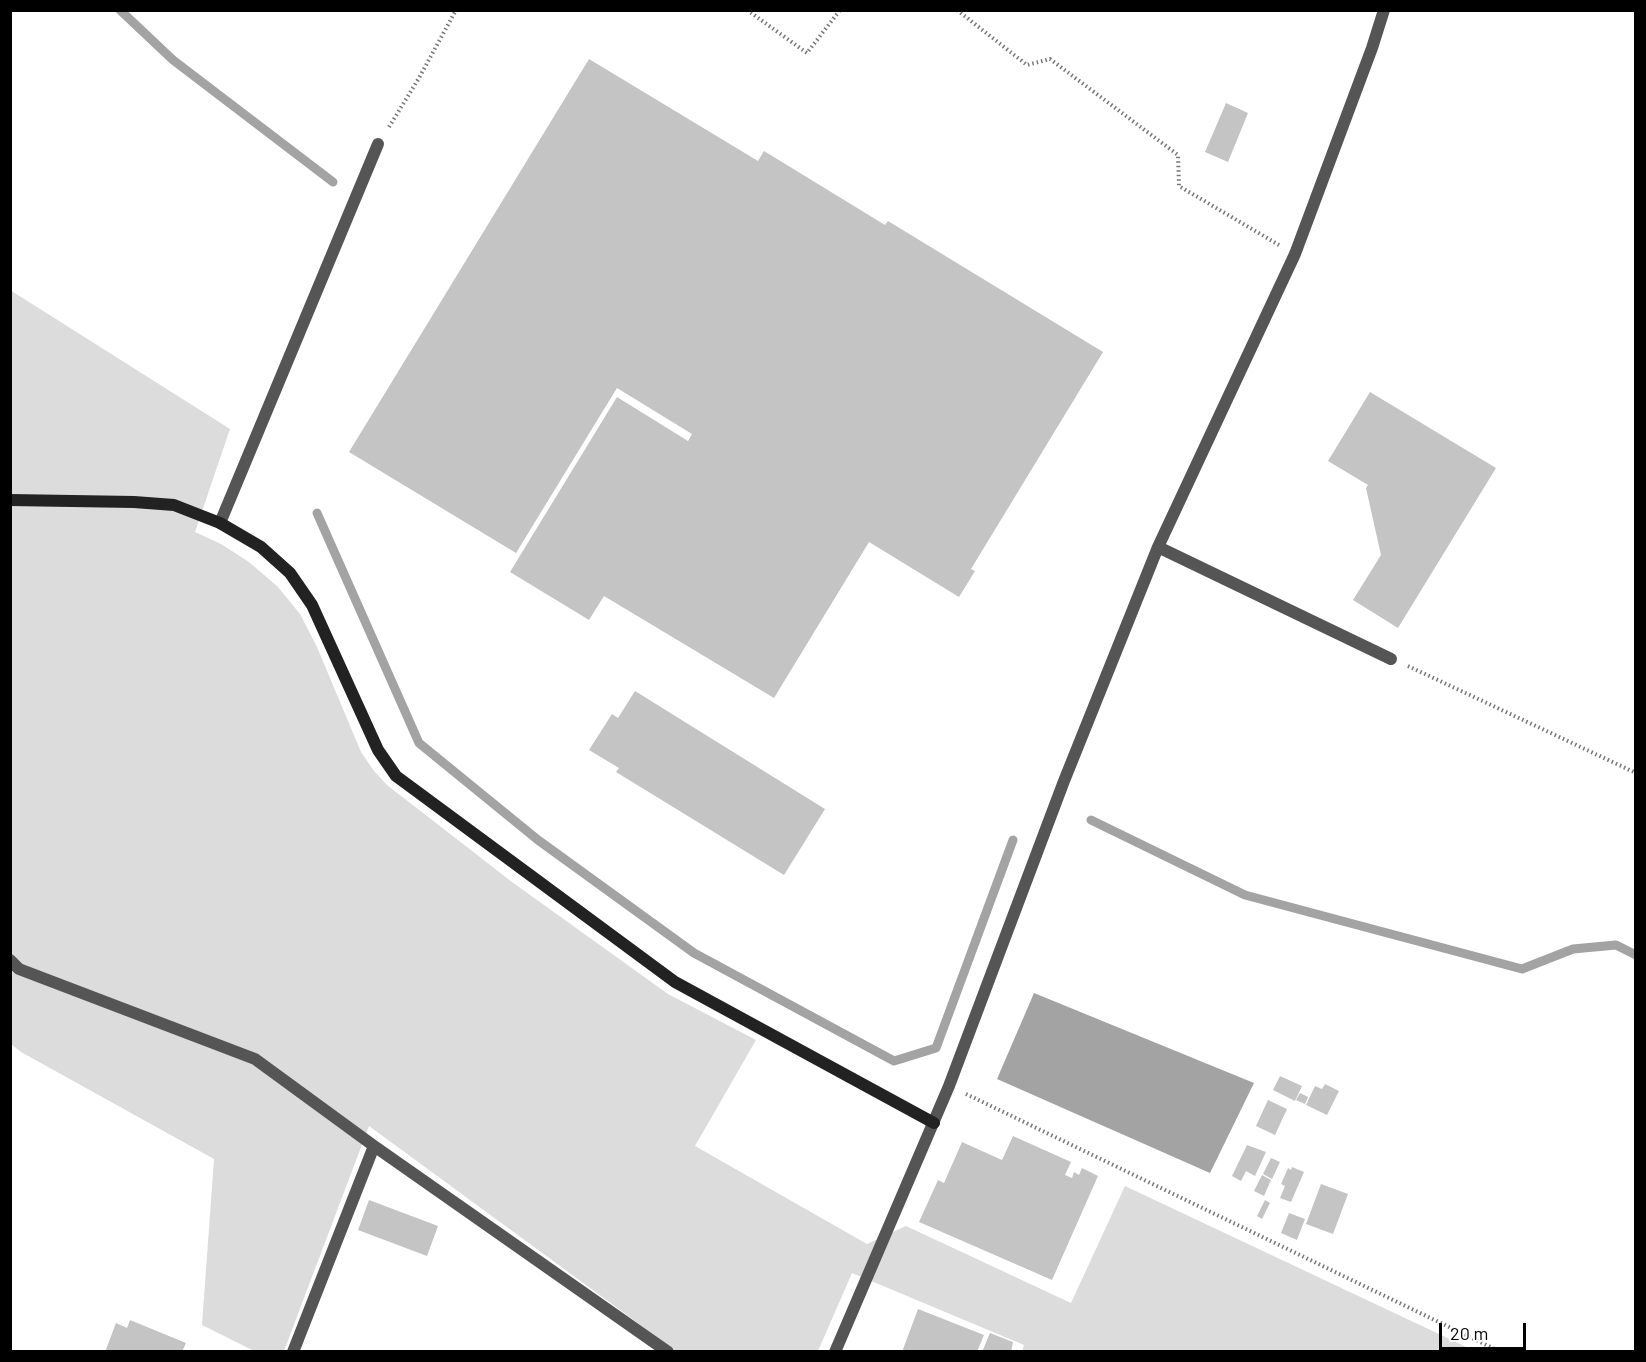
<!DOCTYPE html>
<style>
body{margin:0}
#map{position:relative;width:1646px;height:1362px;overflow:hidden;background:#fff;font-family:Barlow,sans-serif}
canvas{display:block}
.frame{position:absolute;inset:0;border:12px solid #000;pointer-events:none}
.scale{position:absolute;left:1439px;top:1323px;width:87px;height:27px;box-sizing:border-box;border:3px solid #000;border-top:0;padding-left:8px;font-size:18px;line-height:21px;white-space:nowrap;color:#000;-webkit-text-stroke:4px #fff;paint-order:stroke}
</style>
<div id="map">
<canvas width="1646" height="1362"></canvas>
<div class="frame"></div>
<div class="scale">20 m</div>
</div>
<script>
const ctx = document.querySelector('canvas').getContext('2d');
ctx.lineJoin = 'round';
function fillPath(path, color) {
  ctx.fillStyle = color;
  ctx.fill(path, 'evenodd');
}
function toPath(rows) {
  const path = new Path2D();
  for (const r of rows) {
    path.moveTo(r[0], r[1]);
    for (let i = 2; i < r.length; i += 2) path.lineTo(r[i], r[i + 1]);
  }
  return path;
}
function trace(path, color, width, dash) {
  ctx.strokeStyle = color;
  ctx.lineWidth = width;
  ctx.lineCap = dash ? 'butt' : 'round';
  ctx.setLineDash(dash || []);
  ctx.stroke(path);
}
fillPath(toPath([
 [10,290,230,429,195,532,221,544,249,562,278,587,300,614,317,647,361,752,374,771,387,785,512,882,668,994,756,1040,695,1146,867,1244,906,1226,1071,1303,1125,1186,1475,1351,1022,1351,1024,1345,852,1273,818,1351,676,1351,369,1126,284,1351,254,1351,202,1325,214,1159,21,1052,11,1044]
]), '#dcdcdc');
fillPath(toPath([
 [1034,993,1254,1083,1210,1173,997,1079]
]), '#a3a3a3');
trace(toPath([
 [120,10,173,60,333,182],
 [317,513,419,743,538,840,694,953,894,1061,936,1048,1013,840],
 [1091,820,1245,895,1522,969,1573,949,1616,945,1636,955]
]), '#a3a3a3', 9);
fillPath(toPath([
 [589,59,758,161,764,151,885,225,888,221,1103,352,971,569,975,571,959,597,869,542,774,698,604,596,589,620,510,572,617,397,688,441,692,434,617,388,516,553,349,452],
 [1226,103,1248,113,1228,162,1205,152],
 [1370,392,1496,468,1398,628,1353,600,1381,555,1366,488,1368,485,1328,461],
 [635,691,825,809,784,875,616,772,619,768,589,750,612,714,618,718],
 [1280,1076,1302,1086,1295,1101,1273,1090],
 [1325,1084,1339,1091,1327,1115,1306,1105,1315,1086,1322,1089],
 [1300,1093,1308,1097,1305,1104,1296,1100],
 [1268,1100,1287,1109,1275,1135,1256,1126],
 [1013,1136,1071,1162,1065,1175,1072,1178,1074,1172,1079,1175,1082,1168,1098,1176,1052,1280,919,1222,938,1180,944,1183,962,1142,1002,1160],
 [1247,1145,1266,1152,1255,1176,1246,1171,1241,1181,1232,1176],
 [1271,1158,1280,1162,1272,1179,1263,1174],
 [1292,1167,1304,1172,1291,1202,1280,1198,1285,1186,1281,1184,1288,1168,1291,1170],
 [1262,1175,1271,1180,1264,1196,1254,1191],
 [1321,1184,1348,1194,1333,1234,1306,1224],
 [369,1200,438,1226,427,1256,358,1230],
 [1265,1200,1270,1203,1262,1219,1257,1216],
 [1289,1213,1305,1219,1297,1240,1281,1233],
 [918,1309,984,1335,977,1352,902,1352],
 [130,1320,186,1343,182,1352,105,1352,116,1323,127,1328],
 [990,1333,1013,1342,1011,1352,982,1352]
]), '#c4c4c4');
trace(toPath([
 [747,10,807,53,840,10],
 [957,10,1027,65,1050,59,1178,155,1179,186,1279,245],
 [389,127,419,78,456,10],
 [1408,666,1636,773],
 [966,1094,1501,1352]
]), '#777', 4, [1.5, 3]);
trace(toPath([
 [220,523,378,144],
 [1158,547,1391,659],
 [10,960,19,969,255,1059,374,1146,668,1352],
 [293,1352,374,1146],
 [835,1352,949,1086,1064,781,1158,547,1295,254,1372,48,1384,10]
]), '#555', 12);
trace(toPath([
 [10,500,134,502,174,505,220,523,261,547,290,573,312,605,378,750,396,776,675,982,934,1123]
]), '#222', 12);
</script>
